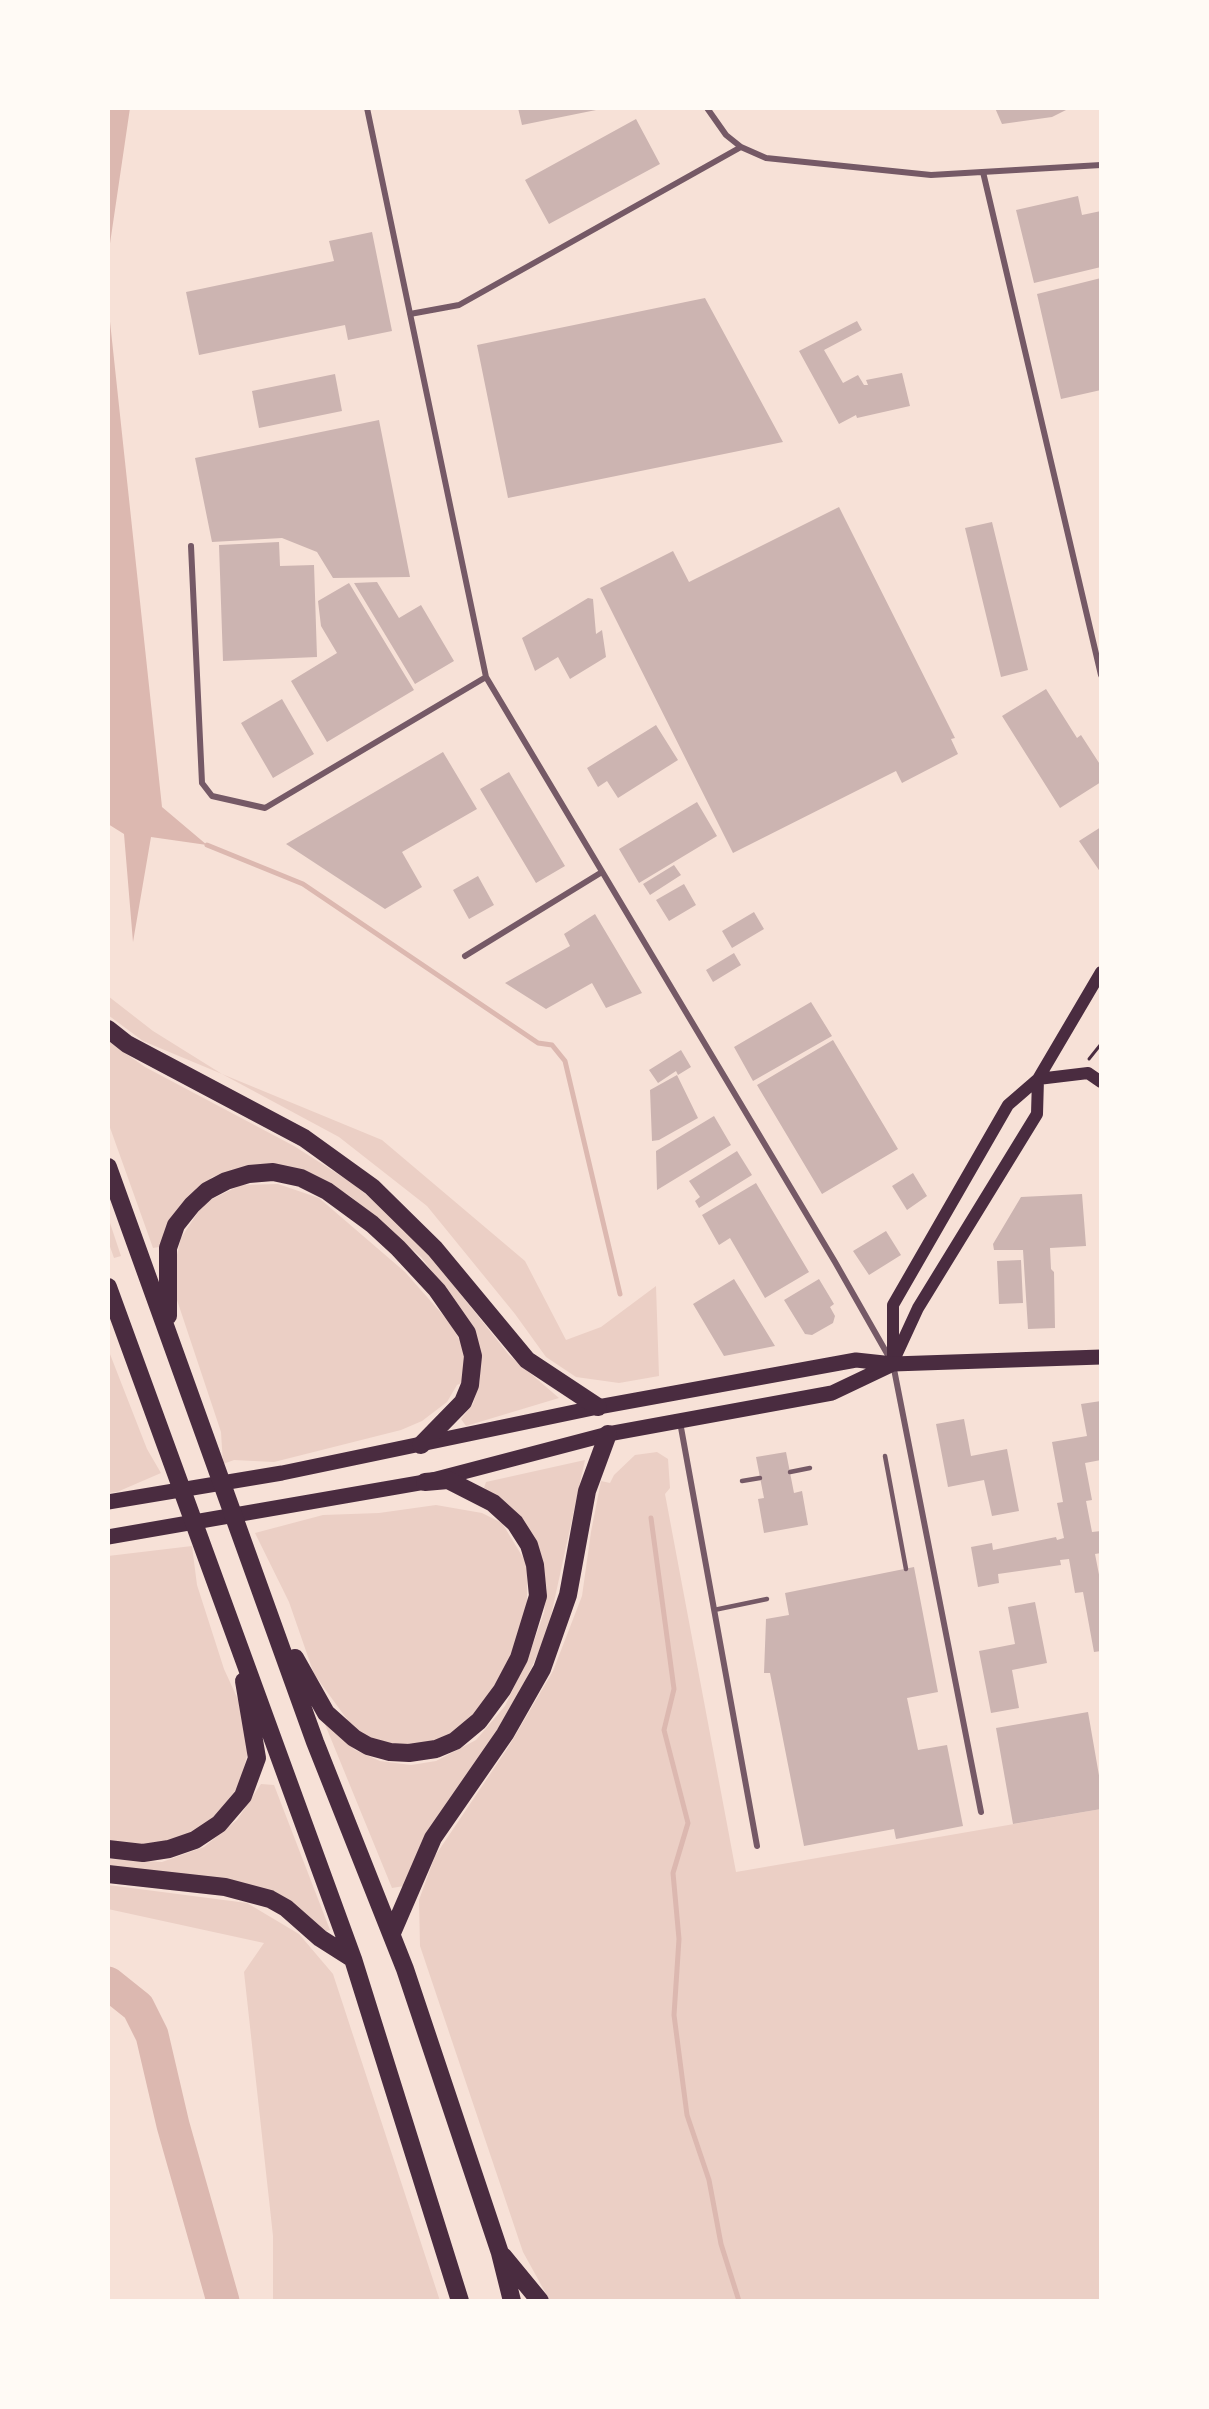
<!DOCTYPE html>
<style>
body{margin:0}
#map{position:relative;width:1209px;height:2409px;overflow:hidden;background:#f7e1d7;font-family:Karla,sans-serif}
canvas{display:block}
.frame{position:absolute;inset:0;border:110px solid #fffaf5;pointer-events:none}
</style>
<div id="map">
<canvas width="1209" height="2409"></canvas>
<div class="frame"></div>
</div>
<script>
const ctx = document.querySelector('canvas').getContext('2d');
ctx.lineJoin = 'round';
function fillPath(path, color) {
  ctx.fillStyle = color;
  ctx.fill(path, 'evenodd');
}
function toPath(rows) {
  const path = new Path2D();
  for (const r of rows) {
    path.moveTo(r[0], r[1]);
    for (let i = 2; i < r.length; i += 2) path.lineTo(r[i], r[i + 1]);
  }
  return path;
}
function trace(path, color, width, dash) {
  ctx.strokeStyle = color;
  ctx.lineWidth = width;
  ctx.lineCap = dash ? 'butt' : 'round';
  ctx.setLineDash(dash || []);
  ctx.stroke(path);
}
fillPath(toPath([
 [108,996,153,1031,222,1074,382,1140,525,1261,566,1340,601,1327,656,1286,659,1376,619,1383,576,1377,546,1357,515,1314,427,1206,339,1137,222,1074,143,1041,108,1015],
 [108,1041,145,1067,294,1146,352,1183,386,1211,428,1253,509,1355,559,1398,466,1426,461,1419,473,1404,480,1380,480,1353,453,1299,421,1257,350,1196,295,1168,248,1167,212,1177,184,1205,159,1247,153,1248,108,1122],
 [278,1184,319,1198,405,1272,450,1323,464,1348,464,1382,457,1385,447,1402,422,1421,401,1430,274,1462,234,1460,223,1464,221,1432,177,1300,172,1276,181,1238,204,1203,241,1185],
 [108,1217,121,1256,114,1258,108,1241],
 [108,1349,147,1449,161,1473,117,1492,108,1493],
 [657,1452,668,1459,670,1488,665,1494,736,1872,1101,1809,1101,2301,550,2301,523,2252,420,1946,419,1900,435,1856,509,1746,553,1671,582,1596,591,1532,601,1481,610,1483,614,1475,635,1455],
 [585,1460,547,1634,523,1686,404,1886,392,1888,322,1717,355,1750,380,1761,411,1765,436,1761,476,1740,505,1706,529,1655,544,1613,547,1589,542,1563,513,1514,484,1488,486,1482],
 [436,1505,482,1513,502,1523,527,1564,527,1611,508,1662,474,1719,435,1744,385,1746,357,1733,314,1674,289,1602,255,1533,323,1515,379,1513],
 [192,1546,197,1585,224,1669,246,1717,249,1748,239,1786,203,1831,148,1847,108,1842,108,1556],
 [261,1784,274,1785,330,1930,323,1932,297,1907,108,1868,108,1859,162,1862,204,1847,237,1820],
 [108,1885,247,1903,299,1934,333,1974,440,2301,273,2301,273,2236,244,1972,264,1943,108,1909]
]), '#ebcfc5');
fillPath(toPath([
 [108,108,130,108,108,257],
 [108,303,162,807,207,845,151,837,133,942,124,834,108,824]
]), '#dcb8b0');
trace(toPath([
 [207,845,303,884,538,1043,552,1045,565,1061,620,1294],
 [651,1518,674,1689,664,1730,688,1823,673,1873,679,1939,674,2015,687,2115,709,2180,721,2244,739,2301]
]), '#dcb8b0', 5);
trace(toPath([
 [108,1983,138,2007,152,2035,173,2125,223,2301]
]), '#dcb8b0', 33);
fillPath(toPath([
 [518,108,601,108,601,109,522,125],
 [995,108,1070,108,1052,117,1002,124],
 [636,119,660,164,549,224,525,180],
 [1078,196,1082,215,1101,211,1101,267,1034,283,1016,210],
 [372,232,392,331,348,340,345,325,199,355,186,292,334,261,329,241],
 [1101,278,1101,390,1061,399,1037,294],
 [705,298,783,442,508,498,477,345],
 [857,321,862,330,824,350,843,383,858,375,864,385,868,385,866,380,902,373,910,406,857,418,856,415,839,424,799,351],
 [335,374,342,411,259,428,252,391],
 [379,420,410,577,333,578,317,552,282,538,212,542,195,458],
 [839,507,955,738,951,739,958,754,902,783,896,771,733,853,600,588,673,551,689,582],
 [992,522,1028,670,1001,677,965,528],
 [279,542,280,566,314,565,317,657,223,661,219,545],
 [377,582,399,618,421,605,454,661,415,684,354,583],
 [349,583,414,690,327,742,291,681,337,653,321,626,318,601],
 [588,598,593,599,596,634,602,630,606,657,570,679,558,657,535,671,522,638],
 [1046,689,1077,738,1081,735,1101,766,1101,782,1060,808,1002,716],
 [282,699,314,754,273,778,241,723],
 [656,725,678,760,618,798,607,781,598,787,587,768],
 [443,752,477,809,402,852,422,887,385,909,286,844],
 [509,772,565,866,536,883,480,789],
 [697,802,717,836,639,883,619,849],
 [1101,827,1101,873,1079,841],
 [674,865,681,875,650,895,643,884],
 [478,876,494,905,469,919,453,890],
 [684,884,696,905,669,921,656,900],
 [754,912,764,929,732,948,722,931],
 [595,914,642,993,606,1008,592,983,546,1009,505,983,570,946,564,934],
 [734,953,741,965,713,982,706,970],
 [811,1002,832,1036,753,1081,734,1047],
 [833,1040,898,1149,822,1194,757,1085],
 [681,1050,691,1067,678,1075,676,1071,658,1083,649,1070],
 [677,1075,698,1118,659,1140,652,1141,650,1090],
 [714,1116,731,1145,657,1190,656,1151],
 [737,1151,752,1175,699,1208,695,1201,700,1197,689,1181],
 [913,1173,927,1196,907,1210,892,1186],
 [756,1183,809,1272,765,1298,730,1238,719,1245,702,1215],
 [1082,1194,1086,1246,1050,1248,1051,1269,1054,1272,1055,1328,1028,1329,1023,1250,994,1250,993,1244,1021,1197],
 [886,1231,901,1255,869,1275,853,1251],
 [1021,1260,1023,1303,999,1304,997,1261],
 [734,1279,775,1346,724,1356,693,1304],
 [819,1279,834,1304,830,1307,835,1316,833,1323,812,1335,805,1334,784,1300],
 [1101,1401,1101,1460,1085,1463,1092,1500,1086,1501,1092,1532,1101,1531,1101,1553,1095,1554,1101,1585,1101,1651,1094,1652,1083,1592,1075,1593,1069,1559,1060,1560,1061,1565,998,1574,999,1583,978,1587,971,1547,992,1543,993,1550,1056,1537,1057,1540,1064,1538,1057,1503,1063,1502,1052,1442,1087,1436,1081,1404],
 [964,1419,971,1456,1007,1449,1019,1511,992,1516,984,1480,948,1487,936,1424],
 [786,1452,794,1493,802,1491,808,1525,764,1533,758,1499,764,1498,756,1457],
 [914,1567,938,1692,907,1698,918,1750,947,1745,963,1826,896,1839,894,1829,804,1846,770,1673,764,1673,766,1619,789,1615,785,1593],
 [1035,1602,1047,1663,1012,1670,1019,1708,991,1713,979,1651,1015,1644,1008,1607],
 [1088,1712,1101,1787,1101,1809,1013,1824,996,1728]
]), '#ccb4b1');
trace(toPath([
 [1089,1059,1101,1044]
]), '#4a2c40', 3);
trace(toPath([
 [885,1456,906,1569],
 [790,1472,810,1468],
 [742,1481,760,1478],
 [714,1610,767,1599]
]), '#755966', 4.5);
trace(toPath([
 [367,108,486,677,835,1262,893,1364,981,1812],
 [707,108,726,135,741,147,766,158,931,175,1101,165],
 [983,172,1101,675],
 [410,314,459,305,741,147],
 [191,546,202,783,212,796,265,808,486,677],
 [465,956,602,872],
 [680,1422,757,1846]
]), '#755966', 6);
trace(toPath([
 [1038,1079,1088,1073,1101,1082],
 [894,1360,918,1308,1037,1114,1038,1079],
 [893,1364,893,1305,1008,1105,1038,1079,1101,972]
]), '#4a2c40', 12);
trace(toPath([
 [108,1502,282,1473,598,1407,856,1360,893,1364,1101,1357],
 [108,1537,425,1482,608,1434,832,1393,893,1364]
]), '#4a2c40', 15);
trace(toPath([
 [108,1029,127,1044,304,1138,372,1187,435,1249,527,1360,598,1407],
 [108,1167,315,1742,405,1969,500,2253,512,2301],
 [108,1287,353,1959,460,2301],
 [168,1316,168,1248,176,1225,192,1205,207,1191,226,1181,249,1174,273,1172,301,1178,327,1191,372,1224,398,1248,437,1290,467,1333,473,1356,470,1385,463,1402,421,1445],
 [295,1658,326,1713,354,1738,368,1746,390,1752,409,1753,436,1749,455,1741,479,1721,502,1690,519,1658,538,1596,535,1565,529,1545,515,1523,493,1503,448,1480,425,1482],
 [108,1849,143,1853,169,1849,195,1840,219,1824,243,1796,257,1758,244,1681],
 [108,1874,225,1887,270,1899,286,1908,320,1938,353,1959],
 [392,1933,433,1838,505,1734,542,1669,568,1595,587,1491,608,1434],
 [503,2256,540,2301]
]), '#4a2c40', 18);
</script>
